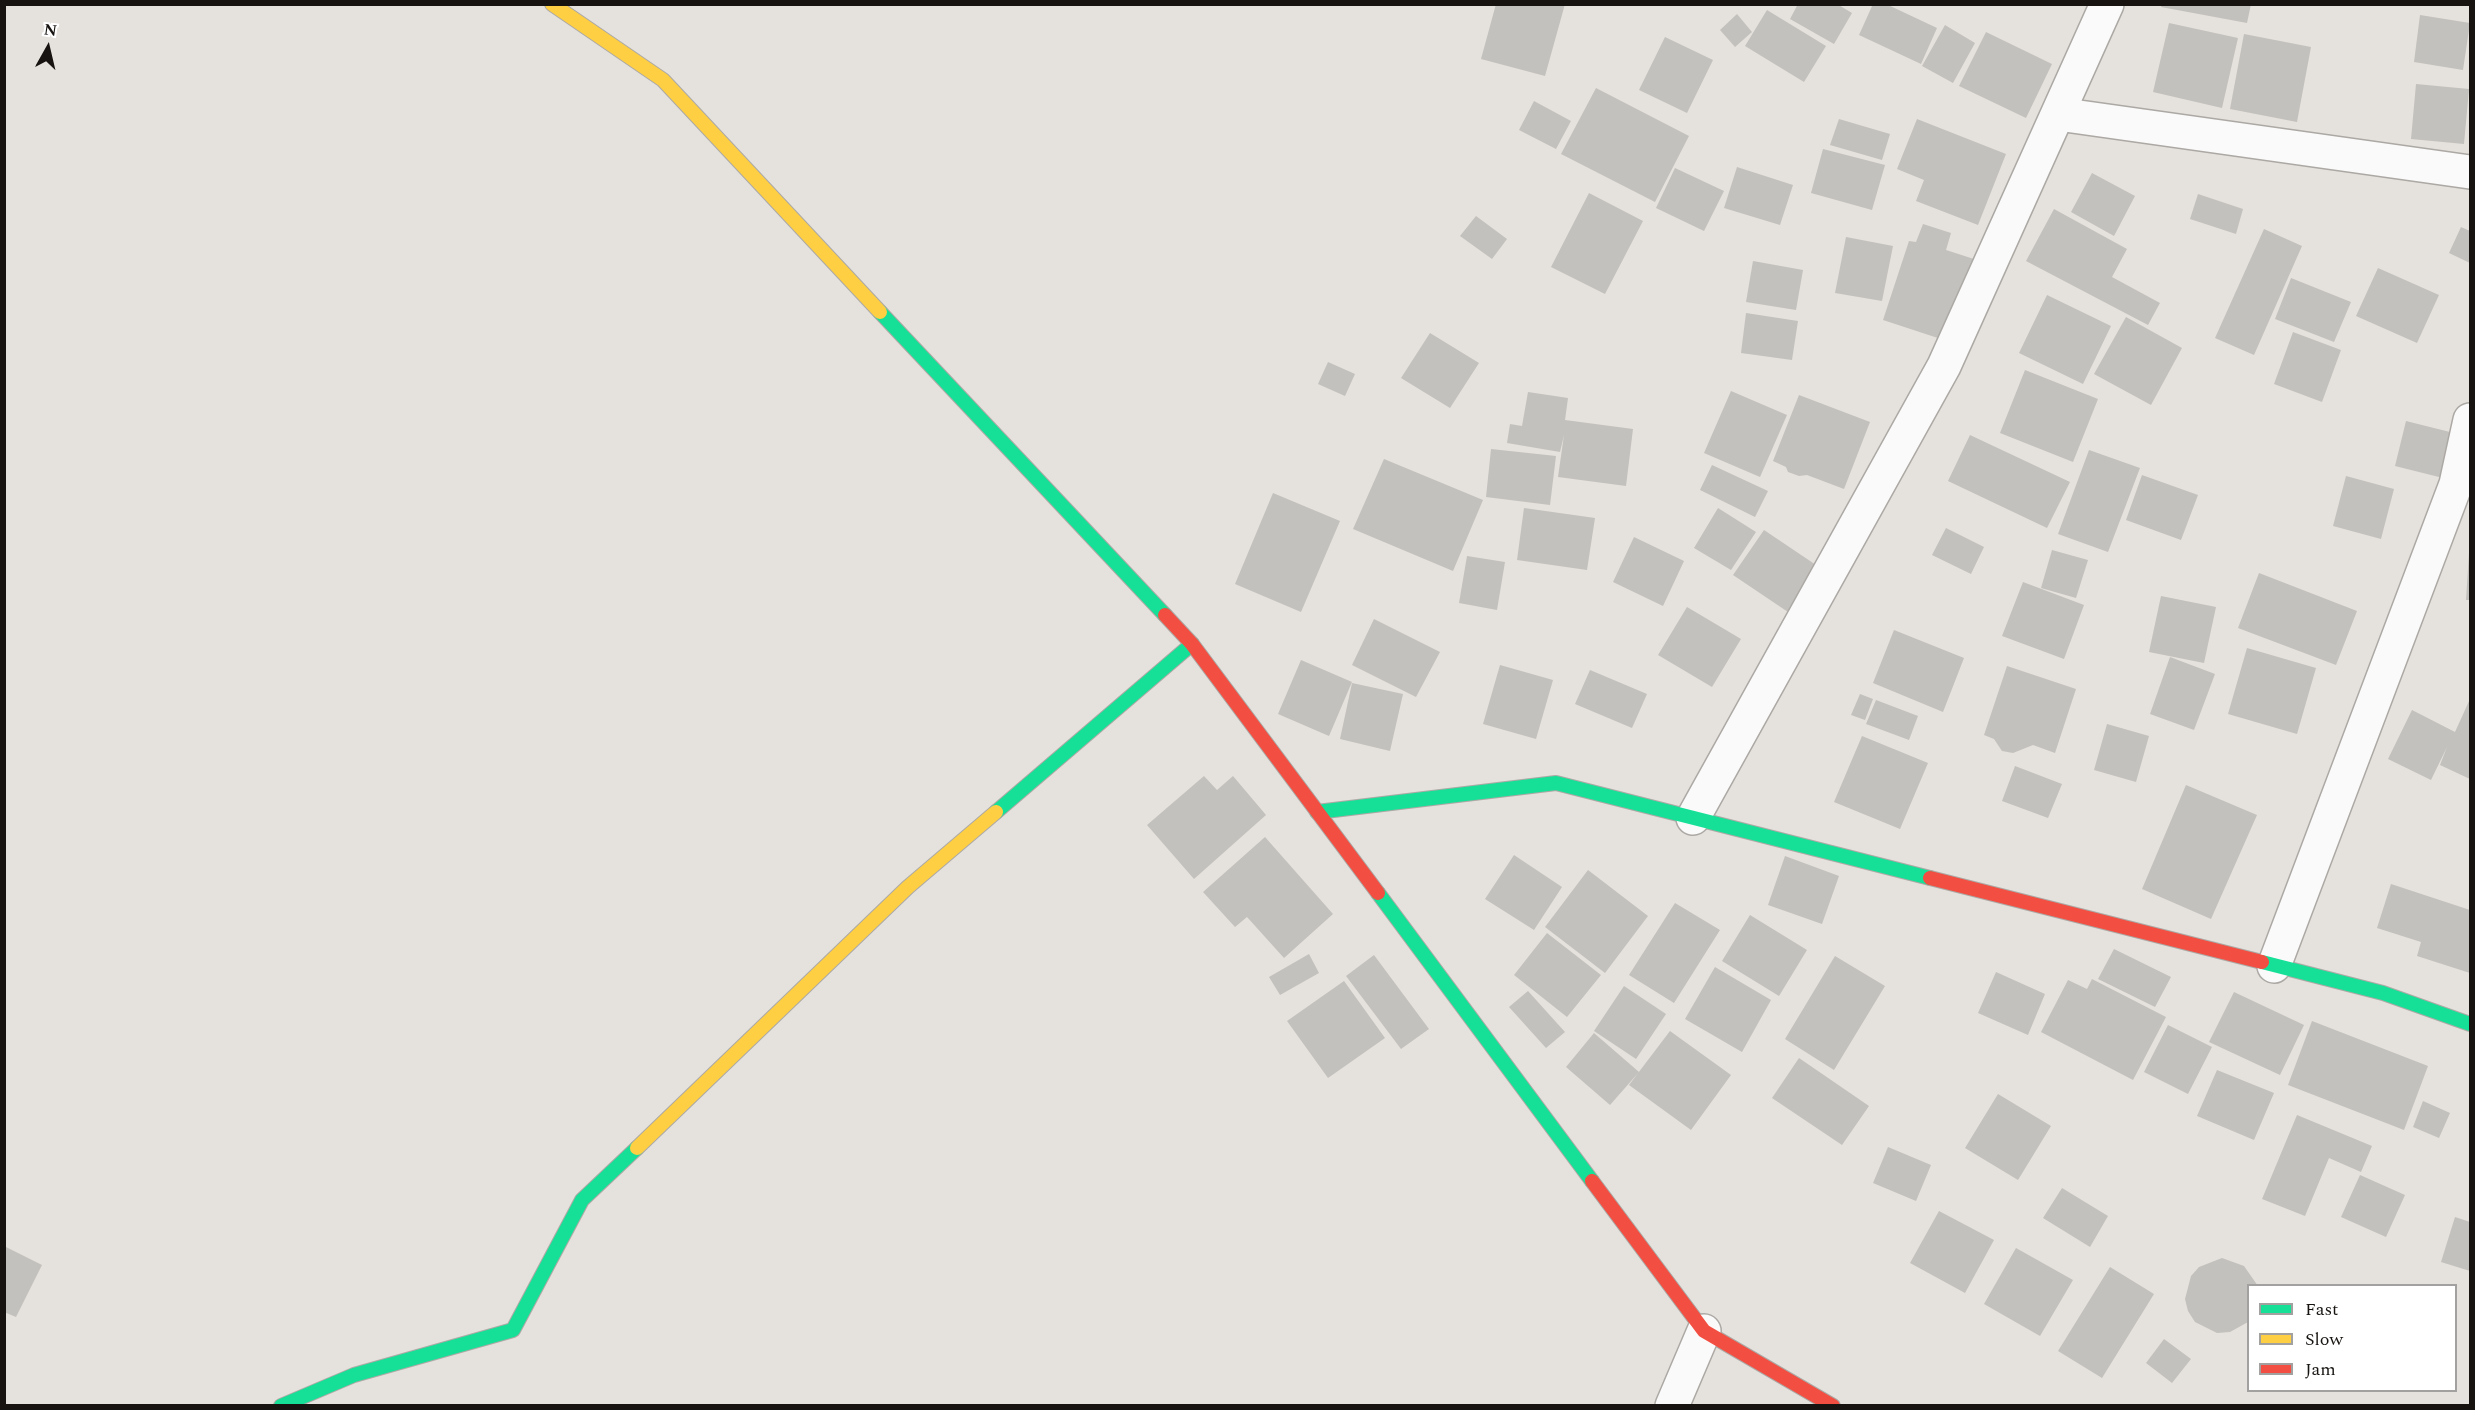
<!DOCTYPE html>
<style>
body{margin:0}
#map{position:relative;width:2475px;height:1410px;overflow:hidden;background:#e5e1dc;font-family:Spectral,serif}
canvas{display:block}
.frame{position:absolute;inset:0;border:6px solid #161310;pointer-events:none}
.legend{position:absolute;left:2247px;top:1284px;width:210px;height:108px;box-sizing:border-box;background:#fff;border:2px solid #a2a19f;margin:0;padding:8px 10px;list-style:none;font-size:18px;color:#161310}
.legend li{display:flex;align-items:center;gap:12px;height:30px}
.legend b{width:30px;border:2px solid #a2a19f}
.north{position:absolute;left:18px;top:18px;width:60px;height:60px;-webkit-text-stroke:4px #fff;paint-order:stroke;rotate:8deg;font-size:16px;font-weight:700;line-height:24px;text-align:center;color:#161310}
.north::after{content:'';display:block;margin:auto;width:21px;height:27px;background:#161310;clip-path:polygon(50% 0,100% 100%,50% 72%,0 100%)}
</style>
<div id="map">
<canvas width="2475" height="1410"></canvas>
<div class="frame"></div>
<ul class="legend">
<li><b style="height:8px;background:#16e098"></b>Fast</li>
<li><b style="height:8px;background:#ffcf43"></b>Slow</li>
<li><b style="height:8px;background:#f24e42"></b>Jam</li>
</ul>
<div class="north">N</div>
</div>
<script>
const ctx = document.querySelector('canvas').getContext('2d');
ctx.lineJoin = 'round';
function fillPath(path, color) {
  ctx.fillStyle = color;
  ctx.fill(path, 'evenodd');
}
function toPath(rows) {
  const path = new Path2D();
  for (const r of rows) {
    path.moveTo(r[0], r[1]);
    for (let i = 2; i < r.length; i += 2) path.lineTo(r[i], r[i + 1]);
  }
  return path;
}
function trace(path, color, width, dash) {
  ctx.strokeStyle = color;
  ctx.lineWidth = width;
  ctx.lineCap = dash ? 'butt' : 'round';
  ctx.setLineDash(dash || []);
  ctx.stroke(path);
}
fillPath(toPath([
 [1496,4,1565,4,1545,76,1481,59],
 [1798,4,1837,4,1852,13,1834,44,1790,19],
 [1873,4,1886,4,1937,28,1921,64,1859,35],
 [2162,4,2251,4,2247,23,2161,7],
 [1767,10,1826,46,1804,82,1745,46],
 [1737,14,1752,32,1735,47,1720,30],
 [2420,15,2470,23,2463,70,2414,62],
 [2169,23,2238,38,2222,108,2153,92],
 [1945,25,1975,43,1953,83,1922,66],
 [1986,32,2052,64,2026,118,1959,86],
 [2244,34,2311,47,2297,122,2230,109],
 [1665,37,1713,60,1687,113,1639,90],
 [2416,84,2469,89,2464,144,2411,139],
 [1596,88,1689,136,1655,202,1561,154],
 [1534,101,1571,121,1556,149,1519,130],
 [1839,119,1890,134,1882,160,1830,145],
 [1917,119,2006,154,1978,225,1916,201,1924,180,1897,169],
 [1823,149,1885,165,1872,210,1811,193],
 [1737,167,1793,185,1780,225,1724,208],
 [1675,168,1724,191,1704,231,1656,208],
 [2092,173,2135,196,2114,236,2071,212],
 [1589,193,1643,221,1605,294,1551,267],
 [2198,194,2243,209,2236,234,2190,219],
 [2054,209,2127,249,2112,277,2160,303,2148,325,2026,261],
 [1476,216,1507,239,1492,259,1460,236],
 [1923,224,1951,233,1946,250,1977,260,1950,342,1883,320,1909,241,1916,242],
 [2461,227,2470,231,2470,263,2449,253],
 [2264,229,2302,246,2254,355,2215,338],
 [1846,237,1893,246,1882,301,1835,293],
 [1753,261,1803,270,1796,310,1746,302],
 [2378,268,2439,295,2417,343,2356,316],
 [2291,278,2351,302,2334,342,2275,319],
 [2047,295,2111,326,2083,384,2019,353],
 [1746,313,1798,321,1792,360,1741,353],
 [2126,317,2182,348,2151,405,2094,374],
 [2293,332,2341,350,2322,402,2274,384],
 [1430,333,1479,363,1450,408,1401,378],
 [1328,362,1355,374,1345,396,1318,384],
 [2025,370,2098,399,2073,462,2000,433],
 [1731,391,1787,415,1760,477,1704,453],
 [1528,392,1568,398,1565,420,1633,429,1626,486,1558,477,1564,435,1560,452,1507,443,1510,424,1522,426],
 [1799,395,1870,422,1844,489,1807,475,1799,476,1788,472,1786,467,1773,461],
 [2406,421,2458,434,2447,479,2395,466],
 [1970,435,2070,482,2047,528,1948,481],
 [1491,449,1556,456,1550,505,1486,497],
 [2089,450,2140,468,2108,552,2058,534],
 [1384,459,1483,500,1453,571,1353,529],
 [1712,465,1768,491,1755,517,1700,490],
 [2142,475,2198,495,2181,540,2126,520],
 [2346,476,2394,489,2381,539,2333,526],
 [1273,493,1340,521,1301,612,1235,584],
 [1524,508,1595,518,1587,570,1517,560],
 [1718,508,1756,532,1731,570,1694,548],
 [1946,528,1984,547,1971,574,1932,555],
 [1764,530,1819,567,1788,612,1733,575],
 [1634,537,1684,561,1663,606,1613,582],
 [2052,550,2088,560,2076,598,2041,588],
 [2469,553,2470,553,2470,600,2466,600],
 [1467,556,1505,562,1497,610,1459,603],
 [2259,573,2357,611,2336,665,2238,628],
 [2023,582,2084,605,2064,659,2002,636],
 [2161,596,2216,607,2204,663,2149,652],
 [1687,607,1741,639,1712,687,1658,655],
 [1374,619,1440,652,1416,697,1352,665],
 [1894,630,1964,658,1943,712,1873,683],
 [2247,648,2316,668,2297,734,2228,714],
 [2170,657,2215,674,2194,730,2150,714],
 [1301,660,1352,682,1329,736,1278,714],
 [1500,665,1553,680,1536,739,1483,724],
 [2007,666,2076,689,2055,753,2033,745,2013,753,2002,751,1994,739,1984,735],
 [1590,670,1647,694,1632,728,1575,704],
 [1352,683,1403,694,1390,751,1340,739],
 [1860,694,1873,699,1865,720,1851,715],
 [2470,699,2470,779,2440,765,2447,747,2431,780,2388,759,2412,710,2455,732],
 [1876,700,1918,716,1909,740,1866,724],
 [2107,724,2149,736,2136,782,2094,770],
 [1862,736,1928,763,1900,829,1834,802],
 [2015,766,2062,784,2048,818,2002,801],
 [1204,776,1217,790,1233,776,1266,815,1194,879,1147,825],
 [2186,785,2257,815,2211,919,2142,889],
 [1265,837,1333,914,1284,958,1247,917,1235,927,1203,892],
 [1514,855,1562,887,1534,930,1485,899],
 [1785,856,1839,876,1822,924,1768,905],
 [1588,870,1648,916,1605,973,1545,927],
 [2391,884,2470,910,2470,973,2417,956,2421,942,2377,928],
 [1675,903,1720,930,1674,1003,1629,975],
 [1750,915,1807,950,1779,996,1722,961],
 [1547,933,1601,975,1567,1017,1514,975],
 [2114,949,2171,977,2155,1007,2098,979],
 [1309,954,1319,973,1280,995,1269,977],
 [1374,955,1429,1029,1401,1049,1346,976],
 [1835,956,1885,986,1834,1070,1785,1039],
 [1715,967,1771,1000,1742,1052,1685,1019],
 [1996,972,2045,994,2028,1035,1978,1013],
 [2092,979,2166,1017,2133,1080,2041,1032,2068,980,2087,989],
 [1344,981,1385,1038,1328,1078,1287,1021],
 [1624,986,1666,1014,1636,1059,1594,1031],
 [1528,991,1565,1032,1546,1048,1509,1007],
 [2234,992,2304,1025,2280,1075,2209,1042],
 [2312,1021,2428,1066,2404,1130,2288,1085],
 [2168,1025,2212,1047,2188,1094,2144,1072],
 [1670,1031,1731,1075,1691,1130,1629,1085],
 [1594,1033,1639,1072,1610,1105,1566,1067],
 [1799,1058,1869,1106,1842,1145,1772,1098],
 [2217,1070,2274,1093,2254,1140,2197,1116],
 [1998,1094,2051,1126,2018,1180,1965,1148],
 [2423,1101,2450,1113,2439,1138,2413,1127],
 [2297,1115,2372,1146,2361,1172,2329,1158,2305,1216,2262,1199],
 [1888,1147,1931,1165,1916,1201,1873,1183],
 [2360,1175,2405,1195,2386,1237,2341,1217],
 [2062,1188,2108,1216,2090,1247,2043,1218],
 [1939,1211,1994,1240,1965,1293,1910,1263],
 [2455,1217,2470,1222,2470,1271,2441,1262],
 [4,1246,42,1265,16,1317,4,1312],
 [2016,1248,2073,1280,2040,1336,1984,1304],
 [2222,1258,2244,1266,2258,1286,2248,1286,2248,1322,2230,1332,2217,1333,2195,1322,2188,1311,2185,1299,2191,1276,2199,1267],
 [2110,1267,2154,1294,2102,1378,2058,1351],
 [2164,1339,2191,1359,2172,1383,2146,1363]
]), '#c3c1bd');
const street = toPath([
 [2058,114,2470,172],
 [1693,818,1944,366,2107,4],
 [2274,966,2456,484,2470,420],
 [1672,1406,1704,1331]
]);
const fast = toPath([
 [880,312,1165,615],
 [996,812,1192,644],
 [1317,812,1556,783,1930,878],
 [1378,893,1592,1181],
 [2262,962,2383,993,2470,1024],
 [281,1406,354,1375,513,1330,582,1200,637,1148]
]);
const slow = toPath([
 [552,4,663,80,880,312],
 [637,1148,908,887,996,812]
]);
const jam = toPath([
 [1165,615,1192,644,1378,893],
 [1930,878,2262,962],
 [1592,1181,1704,1331,1833,1406]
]);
trace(street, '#aca9a5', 36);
trace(fast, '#aca9a5', 16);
trace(slow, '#aca9a5', 16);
trace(jam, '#aca9a5', 16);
trace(street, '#fbfafa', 33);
trace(fast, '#16e098', 14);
trace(slow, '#ffcf43', 14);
trace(jam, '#f24e42', 14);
</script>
